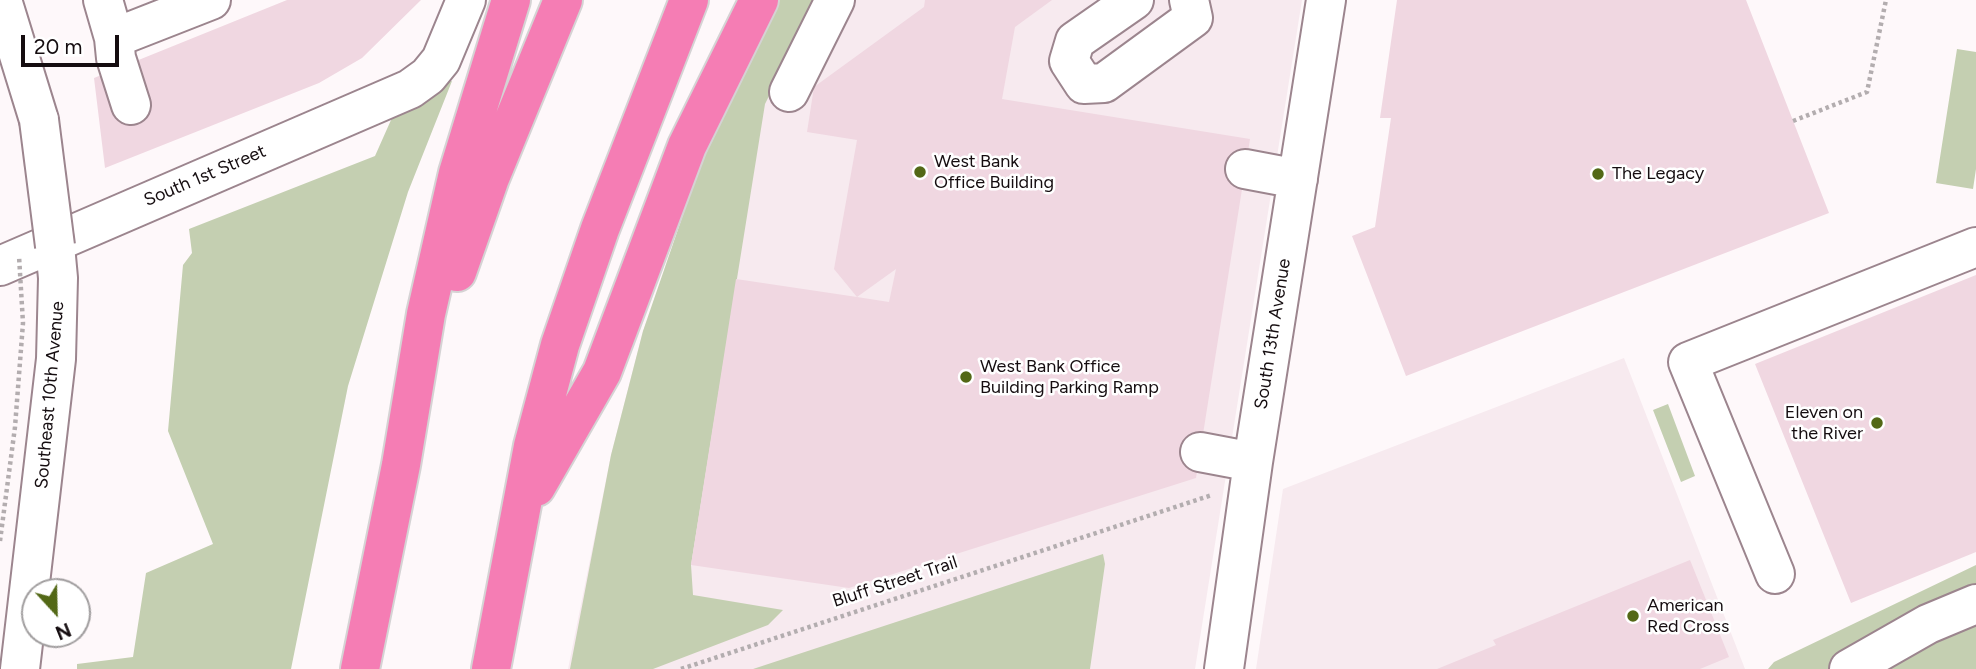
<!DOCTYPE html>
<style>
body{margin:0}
#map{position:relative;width:1976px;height:669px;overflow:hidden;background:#fef8fa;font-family:Figtree,sans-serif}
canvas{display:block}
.north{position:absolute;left:21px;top:578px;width:70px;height:70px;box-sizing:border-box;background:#fff;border:2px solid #a19e9f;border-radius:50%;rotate:158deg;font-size:19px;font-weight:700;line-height:28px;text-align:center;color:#150d10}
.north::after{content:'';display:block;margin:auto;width:24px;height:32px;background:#536816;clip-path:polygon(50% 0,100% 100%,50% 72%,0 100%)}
.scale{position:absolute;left:21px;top:35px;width:98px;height:32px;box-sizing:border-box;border:4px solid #150d10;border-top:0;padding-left:9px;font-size:21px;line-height:24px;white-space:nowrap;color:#150d10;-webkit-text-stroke:5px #fff;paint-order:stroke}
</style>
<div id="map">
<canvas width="1976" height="669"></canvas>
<div class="north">N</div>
<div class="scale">20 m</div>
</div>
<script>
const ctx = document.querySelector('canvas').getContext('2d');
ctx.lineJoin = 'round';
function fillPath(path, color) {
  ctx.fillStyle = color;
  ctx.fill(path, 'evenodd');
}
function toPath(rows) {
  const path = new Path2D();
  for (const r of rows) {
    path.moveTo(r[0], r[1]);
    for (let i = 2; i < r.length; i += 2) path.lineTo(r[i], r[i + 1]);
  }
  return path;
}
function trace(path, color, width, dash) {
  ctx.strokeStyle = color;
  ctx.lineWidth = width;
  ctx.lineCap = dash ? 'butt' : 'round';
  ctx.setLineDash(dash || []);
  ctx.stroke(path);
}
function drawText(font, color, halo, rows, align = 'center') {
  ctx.font = font + ' Figtree,sans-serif';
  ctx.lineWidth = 5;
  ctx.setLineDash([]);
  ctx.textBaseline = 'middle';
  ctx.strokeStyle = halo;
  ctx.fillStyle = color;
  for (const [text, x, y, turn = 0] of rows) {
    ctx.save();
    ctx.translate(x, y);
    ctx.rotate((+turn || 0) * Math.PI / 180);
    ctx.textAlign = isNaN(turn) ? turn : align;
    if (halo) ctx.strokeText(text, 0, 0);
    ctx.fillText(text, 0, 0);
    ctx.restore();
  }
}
fillPath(toPath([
 [774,0,1302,0,1195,669,568,669,611,455,643,331],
 [1624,358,1745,669,1256,669,1283,489]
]), '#f7eaef');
fillPath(toPath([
 [774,0,817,0,765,104,691,565,693,595,783,610,768,625,653,669,570,669,611,455,643,331,706,148],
 [1957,49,1976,52,1976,169,1973,189,1936,183],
 [452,81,408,192,348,386,291,669,77,669,77,664,133,657,146,573,213,544,168,431,183,265,192,253,189,229,375,156,395,111,442,83],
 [1668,404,1695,476,1681,482,1653,410],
 [1103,554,1105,564,1090,669,753,669],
 [1976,565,1976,669,1768,669,1774,662]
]), '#c4cfb1');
fillPath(toPath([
 [287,0,421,0,362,58,319,83,105,168,94,78],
 [925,0,1052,0,1015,27,1002,99,1250,139,1196,478,849,588,691,565,736,279,857,297,889,302,896,269,857,297,834,269,857,140,807,132,814,87,924,7],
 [1397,0,1746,0,1829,213,1406,376,1352,236,1375,227,1391,118,1380,118],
 [1976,275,1976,552,1851,603,1755,364],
 [1690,560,1729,657,1700,669,1437,669,1496,645,1493,640]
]), '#f0d7e1');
const minor = toPath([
 [2,0,39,120],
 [103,0,114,38,211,0],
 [1134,0,1075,41,1069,61,1084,84,1104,83,1193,18,1189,0],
 [114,38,116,58,131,105],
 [789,92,835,0],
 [1245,169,1298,179],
 [0,266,410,89,428,76,441,60,466,0],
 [1200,452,1253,462],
 [1775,574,1688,362,1976,247],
 [20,669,56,359,58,278,55,246],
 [1224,669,1253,462,1326,0],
 [1849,669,1928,624,1976,604]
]);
const highway = toPath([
 [457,272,490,178,563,0],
 [536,487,602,372,687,146,759,0],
 [360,669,401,465,426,314,458,173,511,0],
 [491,669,533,446,560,345,600,229,689,0]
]);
trace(minor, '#9c858e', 42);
trace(highway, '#d5d3d4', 42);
trace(toPath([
 [1793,121,1867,92,1886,0],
 [681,669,1212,495]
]), '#b3adaf', 4.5, [3.5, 3.5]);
trace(minor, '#fff', 38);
trace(highway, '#f57db4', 38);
const minorBridge = toPath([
 [39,120,55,246]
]);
trace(minorBridge, '#9c858e', 42, []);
trace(toPath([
 [0,541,15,427,23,323,19,256]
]), '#b3adaf', 4.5, [3.5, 3.5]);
trace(minorBridge, '#fff', 38);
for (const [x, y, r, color] of [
 [920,172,7,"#536816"],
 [1598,174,7,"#536816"],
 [966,377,7,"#536816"],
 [1877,423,7,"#536816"],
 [1633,616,7,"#536816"]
]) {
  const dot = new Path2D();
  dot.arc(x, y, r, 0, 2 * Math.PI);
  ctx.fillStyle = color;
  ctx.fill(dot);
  trace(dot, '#fff', 2.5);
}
drawText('18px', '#150d10', '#fff', [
 ["West Bank",934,162],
 ["Office Building",934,183],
 ["The Legacy",1612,174],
 ["West Bank Office",980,367],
 ["Building Parking Ramp",980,388],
 ["Eleven on",1863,413,"right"],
 ["the River",1863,434,"right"],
 ["American",1647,606],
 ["Red Cross",1647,627]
], 'left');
drawText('18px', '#150d10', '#fff', [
 ["South 1st Street",205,176,-23],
 ["South 13th Avenue",1273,334,-81],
 ["Southeast 10th Avenue",50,395,-85],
 ["Bluff Street Trail",895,582,-18]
]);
</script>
